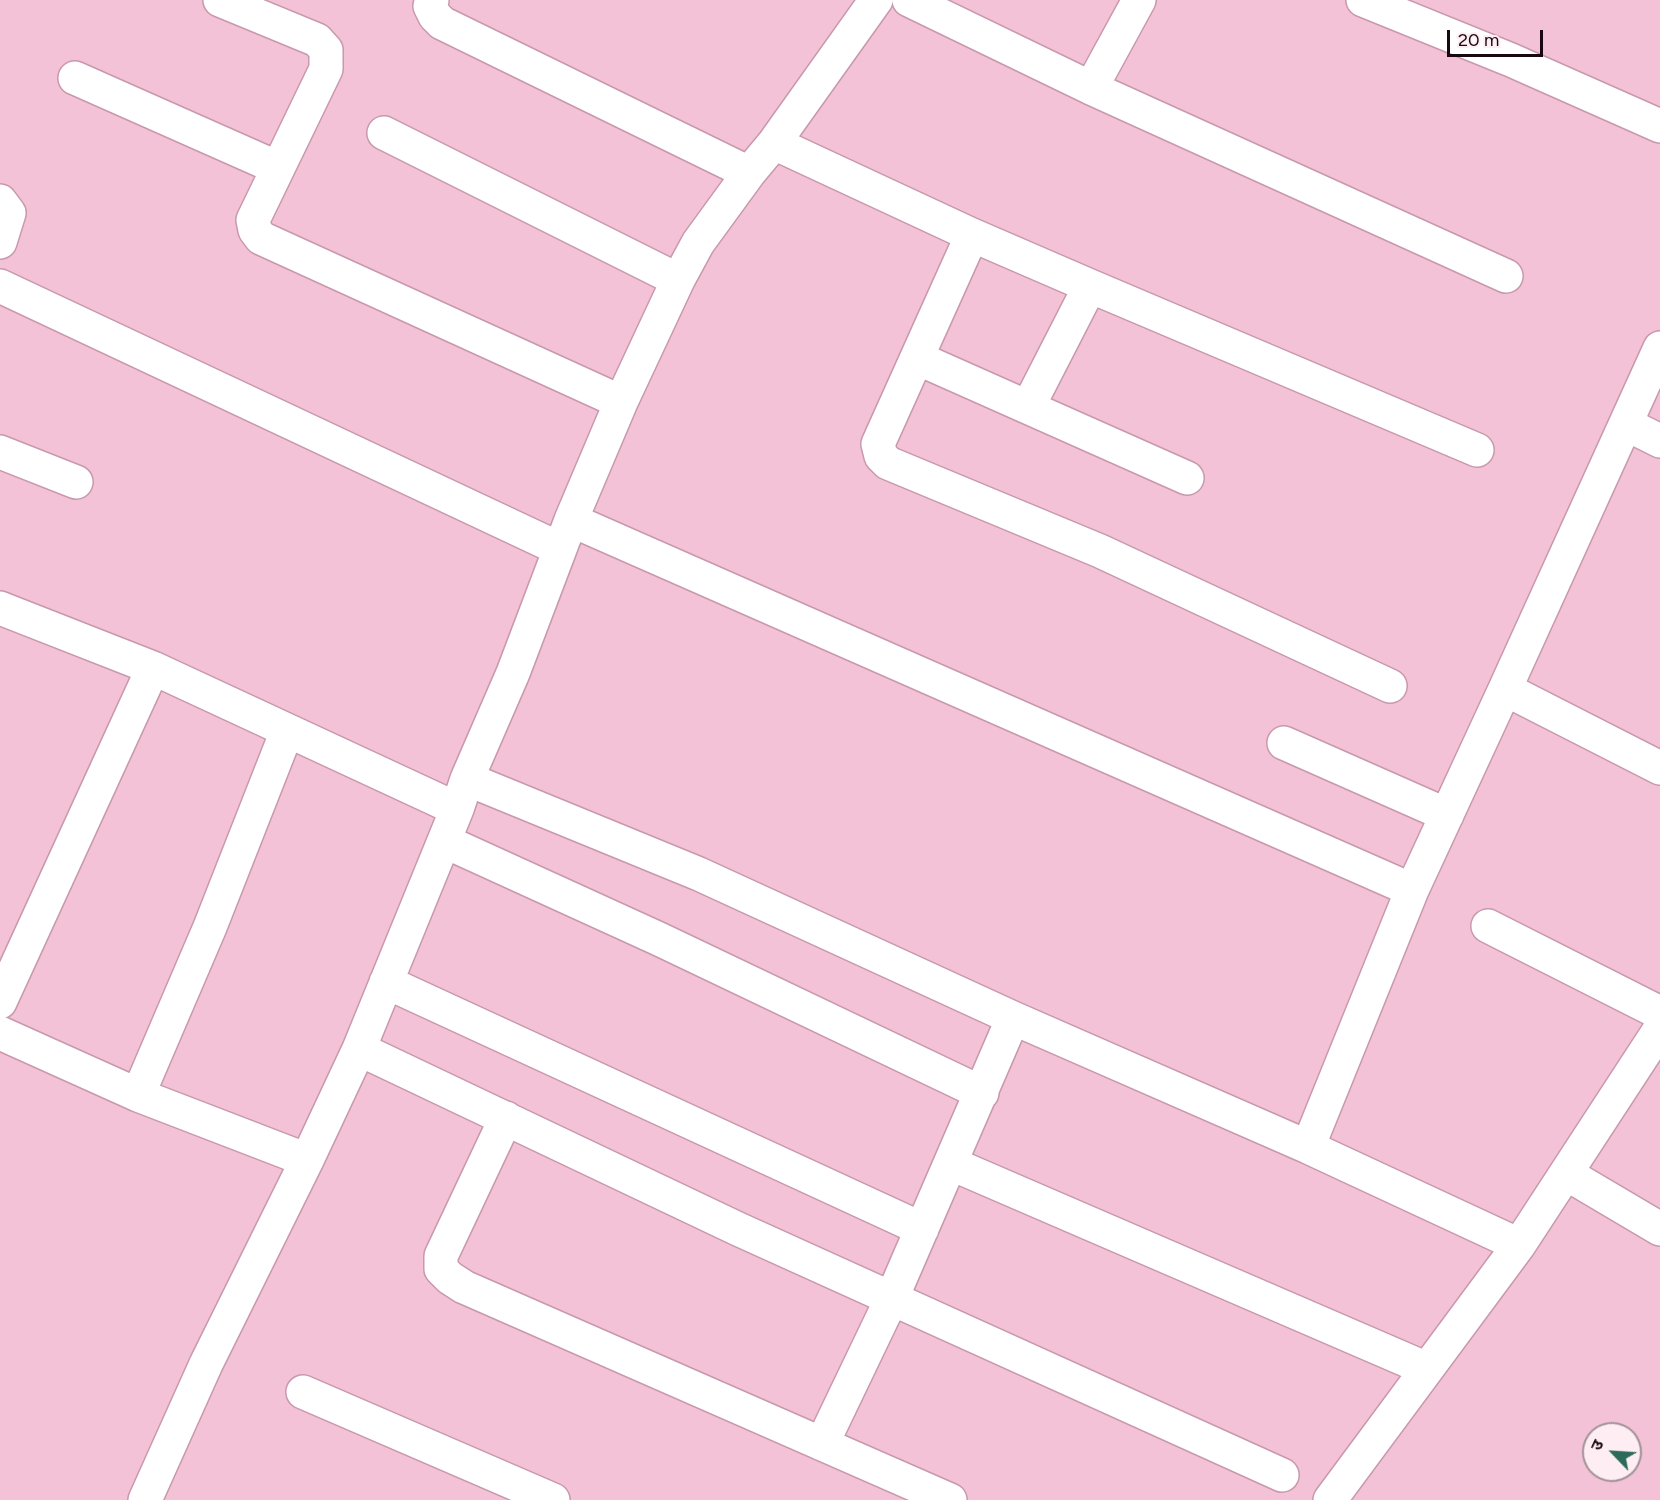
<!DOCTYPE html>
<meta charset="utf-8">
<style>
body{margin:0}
#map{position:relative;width:1660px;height:1500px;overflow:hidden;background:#f4c2d6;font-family:Figtree,"Noto Sans Devanagari",sans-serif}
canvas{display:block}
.north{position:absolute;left:1582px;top:1422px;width:60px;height:60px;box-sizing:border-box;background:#feeef4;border:2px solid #a29298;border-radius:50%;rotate:295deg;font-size:16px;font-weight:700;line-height:24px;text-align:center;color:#18080f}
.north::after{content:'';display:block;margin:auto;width:21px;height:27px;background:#2b6b59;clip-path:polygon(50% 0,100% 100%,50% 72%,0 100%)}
.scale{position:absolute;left:1447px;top:30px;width:96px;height:27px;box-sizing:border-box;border:3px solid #18080f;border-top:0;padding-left:8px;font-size:18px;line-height:21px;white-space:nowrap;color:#18080f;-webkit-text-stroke:4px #feeef4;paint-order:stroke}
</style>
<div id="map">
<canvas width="1660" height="1500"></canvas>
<div class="north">उ</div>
<div class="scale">20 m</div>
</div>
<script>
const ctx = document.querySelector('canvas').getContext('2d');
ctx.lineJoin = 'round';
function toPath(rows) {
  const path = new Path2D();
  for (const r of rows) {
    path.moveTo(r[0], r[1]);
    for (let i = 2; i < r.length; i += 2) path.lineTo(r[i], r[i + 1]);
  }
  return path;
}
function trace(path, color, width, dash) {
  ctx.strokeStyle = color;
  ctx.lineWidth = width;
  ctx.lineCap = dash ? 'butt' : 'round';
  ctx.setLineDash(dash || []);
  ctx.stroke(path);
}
const minor = toPath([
 [220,0,317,40,326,50,326,69,253,220,255,230,261,238,621,402],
 [432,0,430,6,435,16,442,23,749,173],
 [909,0,1091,88,1506,276],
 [1363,0,1511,60,1660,126],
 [75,78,278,168],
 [1091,88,1139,0],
 [384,133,678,280],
 [774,143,972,235,1090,286,1477,450],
 [0,201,9,213,0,242],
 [972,235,878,444,881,456,888,463,1100,551,1390,686],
 [0,286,560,549],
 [917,358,1187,478],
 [1028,407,1090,286],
 [1626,424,1660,441],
 [0,452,76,482],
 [571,520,1412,890],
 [0,608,153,668,457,809],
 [1505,689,1660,768],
 [1284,743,1447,815],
 [467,779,699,874,1013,1018,1308,1147,1519,1245],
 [444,841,659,939,982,1093],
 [1488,926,1660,1013],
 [386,982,922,1229],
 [0,1002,153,668],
 [0,1033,138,1095,307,1160],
 [359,1049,738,1229,1282,1475],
 [138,1095,210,927,287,731],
 [506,1118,441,1256,441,1269,450,1278,464,1287,950,1500],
 [1308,1147,1412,890,1505,689,1660,348],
 [952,1164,1427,1369],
 [1567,1174,1660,1229],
 [303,1392,553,1500],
 [822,1444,891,1300,1013,1018],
 [145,1500,206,1364,307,1160,359,1049,457,809,467,779,513,673,571,520,621,402,678,280,698,243,749,173,774,143,876,0],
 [1330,1500,1519,1245,1660,1029]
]);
trace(minor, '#c898ac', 36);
trace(minor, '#fff', 33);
</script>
